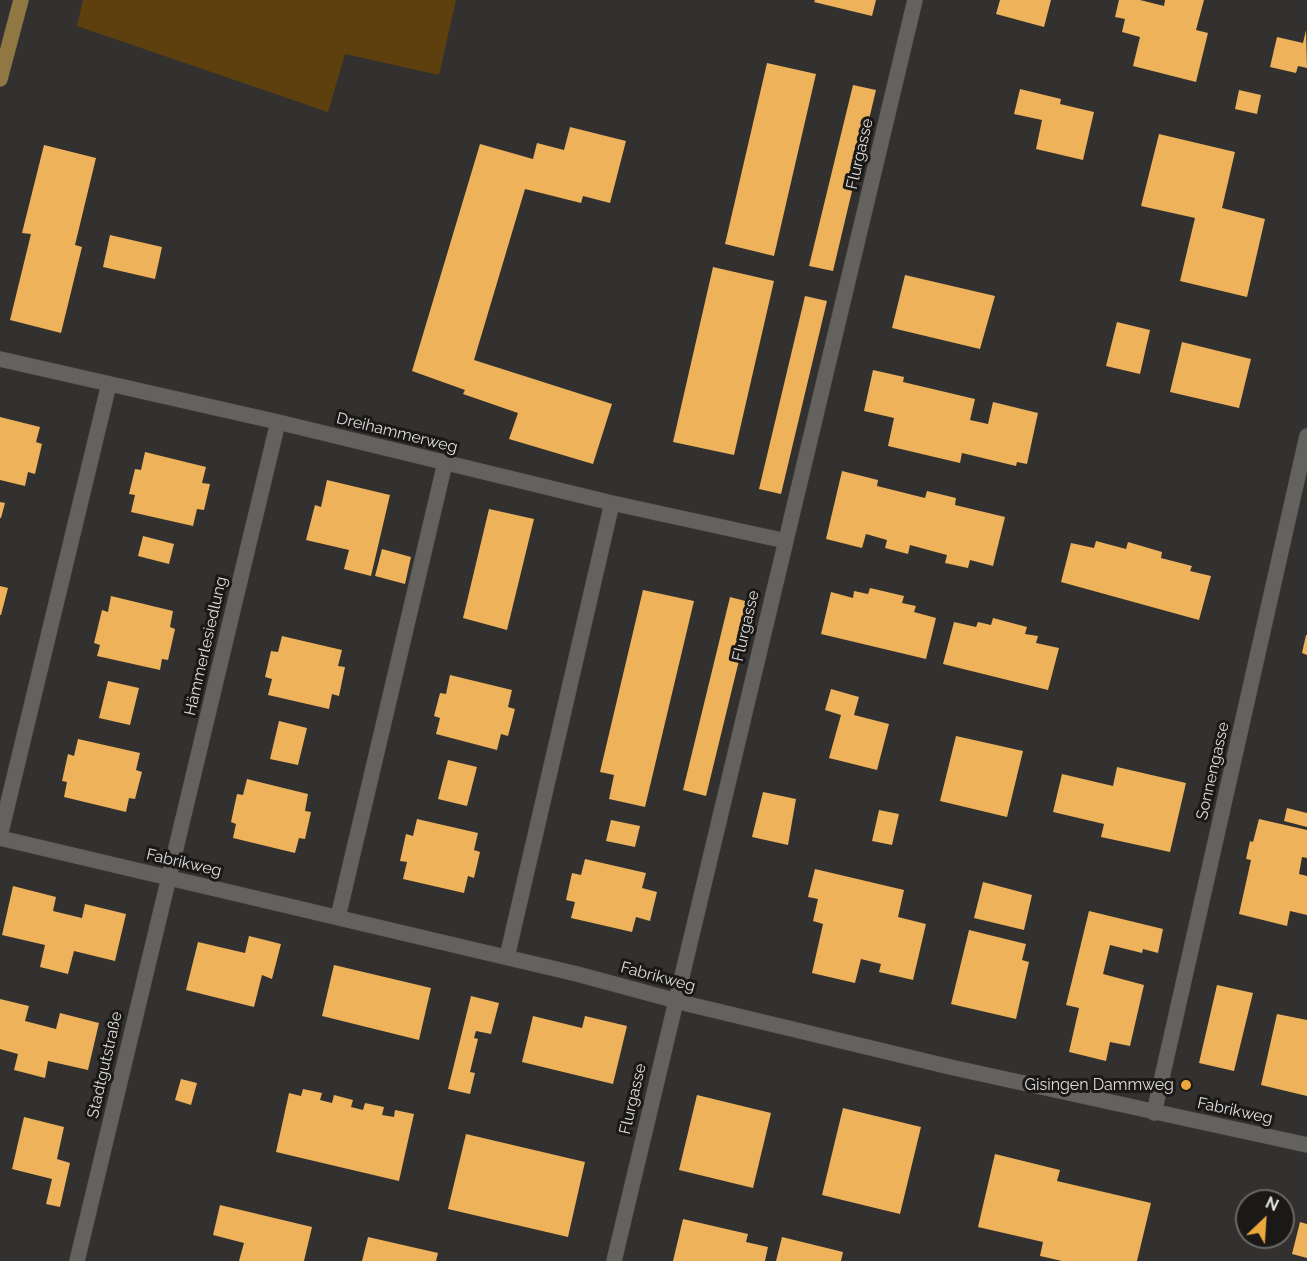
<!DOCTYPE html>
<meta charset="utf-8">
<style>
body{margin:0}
#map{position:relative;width:1307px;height:1261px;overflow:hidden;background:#33312f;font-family:Raleway,sans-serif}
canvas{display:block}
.north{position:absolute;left:1235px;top:1189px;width:60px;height:60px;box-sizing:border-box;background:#1a1918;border:2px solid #696867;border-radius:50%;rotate:25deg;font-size:16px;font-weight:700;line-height:24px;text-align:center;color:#dfdedd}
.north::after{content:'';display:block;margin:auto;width:21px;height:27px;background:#eca93b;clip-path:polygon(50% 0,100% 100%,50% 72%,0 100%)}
</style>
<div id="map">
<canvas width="1307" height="1261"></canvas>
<div class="north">N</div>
</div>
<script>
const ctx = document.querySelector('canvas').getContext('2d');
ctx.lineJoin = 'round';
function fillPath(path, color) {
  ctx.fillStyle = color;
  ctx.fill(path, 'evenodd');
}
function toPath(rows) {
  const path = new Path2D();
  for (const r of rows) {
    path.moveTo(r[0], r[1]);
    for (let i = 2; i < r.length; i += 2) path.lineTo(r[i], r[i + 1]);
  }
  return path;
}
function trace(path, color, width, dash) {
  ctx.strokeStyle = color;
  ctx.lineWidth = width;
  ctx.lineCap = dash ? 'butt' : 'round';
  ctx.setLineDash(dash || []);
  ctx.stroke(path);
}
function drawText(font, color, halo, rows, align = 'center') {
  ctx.font = font + ' Raleway,sans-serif';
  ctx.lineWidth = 6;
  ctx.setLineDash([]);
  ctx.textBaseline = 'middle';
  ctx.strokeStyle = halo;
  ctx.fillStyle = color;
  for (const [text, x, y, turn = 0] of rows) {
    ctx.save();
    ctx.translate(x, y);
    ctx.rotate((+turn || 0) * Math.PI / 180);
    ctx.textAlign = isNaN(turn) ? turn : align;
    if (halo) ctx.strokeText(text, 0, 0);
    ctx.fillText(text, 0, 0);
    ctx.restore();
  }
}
fillPath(toPath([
 [83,0,456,0,439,75,345,54,328,112,77,26]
]), '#5d400e');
fillPath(toPath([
 [815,0,876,0,872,16,814,2],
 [1000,0,1051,0,1044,27,996,14],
 [1119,0,1140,0,1164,6,1165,0,1204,0,1196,30,1208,33,1196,82,1133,66,1140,37,1122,32,1125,19,1115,17],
 [1306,30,1307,68,1298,66,1296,73,1270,67,1277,37,1303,43],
 [767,63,816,74,774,256,725,244],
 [853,85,876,90,833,271,809,266],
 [1020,89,1061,99,1060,104,1094,112,1083,160,1036,149,1042,120,1014,114],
 [1239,90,1261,95,1257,114,1235,109],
 [570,127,626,141,610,203,583,196,581,203,525,189,474,360,612,404,593,464,509,439,518,413,463,394,465,390,412,371,480,144,533,159,537,143,564,150],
 [1159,134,1235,152,1222,208,1265,219,1247,297,1180,281,1195,218,1141,206],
 [44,145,96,158,75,245,82,247,61,333,10,320,31,234,22,233],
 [110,235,162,247,155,279,103,267],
 [713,267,774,281,734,455,673,442],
 [905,275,995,296,980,349,892,328],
 [805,296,827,301,781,494,759,489],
 [1117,322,1150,330,1140,374,1106,366],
 [1182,342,1251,359,1239,408,1170,392],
 [873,370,904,377,903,382,975,399,970,420,988,424,993,402,1038,413,1027,464,1017,462,1016,466,962,453,960,463,888,446,894,418,864,411],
 [0,417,40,427,36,442,42,444,35,474,28,472,25,486,0,480],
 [145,452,206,467,202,483,210,484,204,510,197,509,193,526,131,512,135,495,129,494,135,469,141,470],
 [842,471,878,480,877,486,925,498,927,491,956,498,955,505,1005,517,993,566,970,560,968,568,945,563,947,555,910,545,908,554,885,548,887,540,866,534,862,548,826,539],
 [327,480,390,495,371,576,344,569,349,550,306,540,315,505,321,507],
 [0,502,5,503,1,518,0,518],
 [489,509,534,519,507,630,463,618],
 [143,536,174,544,169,564,138,556],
 [1096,541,1126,549,1128,542,1162,552,1161,558,1192,566,1190,571,1211,576,1199,620,1061,582,1071,543,1094,548],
 [382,549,411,557,405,584,375,576],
 [0,586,8,588,1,615,0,615],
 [870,588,904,596,902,603,916,606,914,612,936,618,926,659,821,634,831,592,853,598,854,591,868,594],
 [643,590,694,601,645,807,609,799,614,775,600,772],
 [111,596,173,611,170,627,175,629,168,660,162,659,160,670,97,656,100,645,94,643,102,610,108,612],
 [730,597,753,603,706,796,683,790],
 [993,618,1027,627,1025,634,1038,636,1036,643,1059,648,1048,690,943,664,954,622,976,627,978,622,991,625],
 [1306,635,1307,635,1307,655,1302,653],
 [282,636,342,650,338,666,345,667,339,696,332,694,329,709,268,695,272,679,265,677,271,651,278,652],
 [450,675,512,690,508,707,515,709,508,736,501,734,497,750,436,734,440,718,434,716,440,693,446,694],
 [108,681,139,688,130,725,99,718],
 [831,689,859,697,854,715,889,724,877,770,829,758,841,715,825,710],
 [279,721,307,728,298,765,270,759],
 [956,736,1023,751,1007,817,940,801],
 [78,739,140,753,136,770,142,772,135,799,129,798,126,812,64,797,67,782,62,781,68,754,74,756],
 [448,760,477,767,467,806,438,799],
 [1117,767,1186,783,1170,852,1101,837,1104,824,1053,812,1062,774,1113,786],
 [247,779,308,794,305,811,311,812,305,839,299,838,295,853,233,838,236,824,231,822,237,794,243,795],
 [763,792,796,799,788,845,752,837],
 [1287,808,1307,813,1307,827,1284,821],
 [879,810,899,814,892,845,872,841],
 [417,819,478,833,474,850,480,852,474,878,468,876,464,893,403,879,407,862,400,861,406,834,413,836],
 [1259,819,1307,830,1307,858,1302,857,1299,874,1307,876,1307,915,1290,911,1287,926,1239,914,1251,860,1246,859,1250,841,1253,842],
 [611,820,640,826,635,847,606,841],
 [585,859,646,873,642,888,657,892,650,921,636,917,632,932,571,918,575,902,566,900,572,873,581,875],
 [815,869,904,890,898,917,926,924,913,980,879,972,881,964,861,959,855,983,812,973,823,924,813,921,818,899,808,897],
 [983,882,1032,895,1024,930,974,918],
 [13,886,56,897,53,911,82,918,85,904,126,914,115,961,74,951,68,974,40,967,45,945,2,935],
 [1089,911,1163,929,1158,953,1143,949,1142,953,1110,945,1103,974,1144,985,1130,1046,1110,1042,1106,1061,1069,1052,1079,1008,1066,1005],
 [969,930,1026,944,1022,960,1029,962,1016,1019,951,1004],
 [249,936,281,944,272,979,262,975,254,1007,186,990,198,942,245,953],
 [334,965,431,988,419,1040,322,1016],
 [1217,985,1253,993,1234,1071,1199,1063],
 [471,996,499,1003,491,1034,476,1031,474,1038,478,1039,470,1072,475,1073,470,1094,448,1089],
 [0,999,29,1006,25,1021,56,1029,60,1013,99,1023,88,1070,48,1061,45,1078,14,1070,18,1054,0,1049],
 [1277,1014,1307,1020,1307,1096,1261,1085],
 [533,1016,582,1028,585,1016,627,1026,613,1084,522,1062],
 [181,1079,197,1083,191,1105,175,1100],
 [303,1089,322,1093,320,1100,332,1103,334,1095,353,1100,351,1107,363,1110,365,1103,384,1107,382,1115,394,1117,395,1110,414,1114,399,1181,276,1152,289,1093,301,1096],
 [697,1095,771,1113,753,1188,679,1170],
 [843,1108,921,1127,900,1214,822,1195],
 [24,1117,64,1127,57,1159,70,1163,60,1207,46,1204,52,1179,12,1169],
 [466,1134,585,1162,568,1237,448,1209],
 [995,1154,1060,1170,1057,1181,1151,1203,1137,1261,1062,1261,1040,1256,1043,1242,978,1227],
 [220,1205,312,1227,304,1261,239,1261,244,1243,213,1235],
 [683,1219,748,1234,746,1242,768,1247,765,1261,673,1261],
 [1300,1222,1307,1224,1307,1258,1292,1254],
 [368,1237,438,1253,436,1261,362,1261],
 [782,1237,843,1252,841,1261,776,1261]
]), '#eeb25a');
const street = toPath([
 [0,359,278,422,612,503,786,541],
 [0,836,109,384],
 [0,838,577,974,692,1005,950,1067,1307,1145],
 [338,917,445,463],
 [507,957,612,503],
 [1154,1113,1307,436],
 [77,1261,278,422],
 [614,1261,915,0]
]);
const secondary = toPath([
 [0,79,21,0]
]);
trace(street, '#52504e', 16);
trace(secondary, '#52504e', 16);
trace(street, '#64625f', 15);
trace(secondary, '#917843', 15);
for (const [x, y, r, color] of [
 [1186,1085,6,"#eca93b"]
]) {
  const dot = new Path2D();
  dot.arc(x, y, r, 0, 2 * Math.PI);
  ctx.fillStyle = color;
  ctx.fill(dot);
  trace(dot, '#1a1918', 2);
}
drawText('16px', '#dfdedd', '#1a1918', [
 ["Flurgasse",860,154,-77],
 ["Dreihammerweg",397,433,14],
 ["Flurgasse",746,626,-77],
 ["Hämmerlesiedlung",206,646,-77],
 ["Sonnengasse",1213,771,-77],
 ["Fabrikweg",184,863,13],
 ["Fabrikweg",658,977,15],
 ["Stadtgutstraße",105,1065,-77],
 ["Flurgasse",633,1099,-77],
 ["Fabrikweg",1235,1111,12]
]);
drawText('16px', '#dfdedd', '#1a1918', [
 ["Gisingen Dammweg",1174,1085]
], 'right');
</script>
